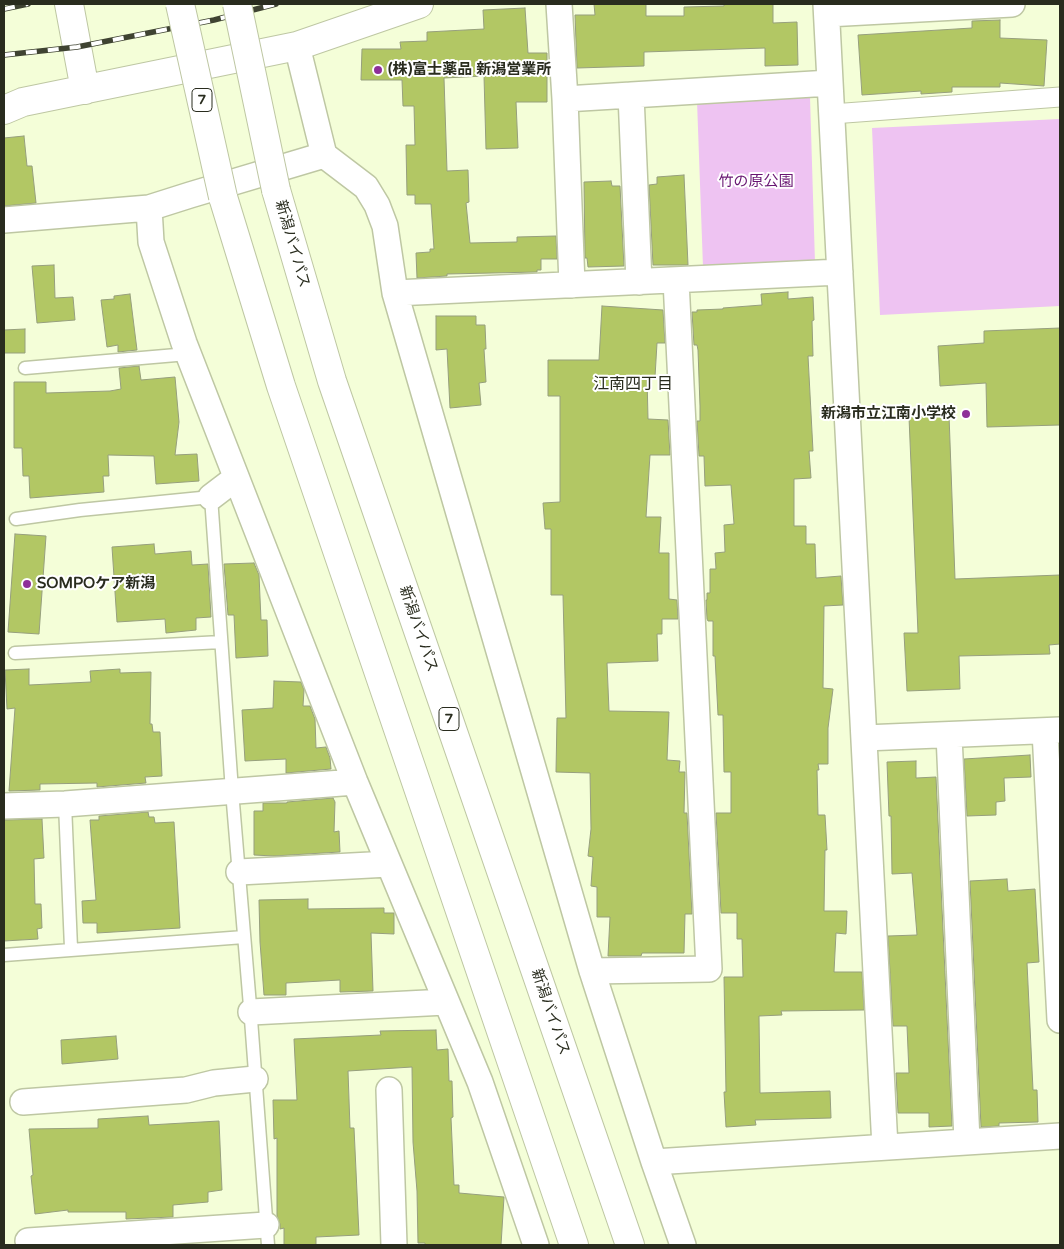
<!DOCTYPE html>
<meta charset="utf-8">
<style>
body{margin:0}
#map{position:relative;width:1064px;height:1249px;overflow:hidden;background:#f4fed8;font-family:"Varela Round",sans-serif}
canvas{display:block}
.frame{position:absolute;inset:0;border:5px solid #292c1e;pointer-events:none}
</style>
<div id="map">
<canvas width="1064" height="1249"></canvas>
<div class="frame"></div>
</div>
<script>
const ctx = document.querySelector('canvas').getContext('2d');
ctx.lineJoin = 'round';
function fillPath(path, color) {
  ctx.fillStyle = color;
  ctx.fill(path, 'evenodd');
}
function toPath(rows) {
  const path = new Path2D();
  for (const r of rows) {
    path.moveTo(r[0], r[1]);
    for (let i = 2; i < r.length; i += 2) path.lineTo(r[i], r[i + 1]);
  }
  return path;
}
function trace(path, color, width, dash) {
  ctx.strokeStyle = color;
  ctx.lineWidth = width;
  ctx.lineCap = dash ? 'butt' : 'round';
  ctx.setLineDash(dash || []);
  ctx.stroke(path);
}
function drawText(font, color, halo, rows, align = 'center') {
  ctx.font = font + ' "Varela Round","Noto Sans JP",sans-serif';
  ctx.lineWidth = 4;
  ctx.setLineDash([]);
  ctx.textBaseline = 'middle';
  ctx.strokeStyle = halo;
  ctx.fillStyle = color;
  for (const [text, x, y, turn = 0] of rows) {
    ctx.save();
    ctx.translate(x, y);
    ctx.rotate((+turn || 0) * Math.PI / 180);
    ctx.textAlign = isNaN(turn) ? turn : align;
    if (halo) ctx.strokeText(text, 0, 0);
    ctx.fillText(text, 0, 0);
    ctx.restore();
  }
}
fillPath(toPath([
 [810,97,815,263,703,267,697,101],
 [1060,119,1060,306,880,315,872,128]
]), '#eec3f2');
const building = toPath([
 [594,4,646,4,646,16,684,16,684,7,724,6,724,4,773,4,773,23,797,22,798,65,765,66,765,48,644,52,644,66,577,68,575,15,595,15,594,4],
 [525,8,528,53,547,53,547,102,516,102,518,148,486,149,484,76,444,78,447,171,468,170,469,202,466,203,470,243,517,242,517,237,556,236,557,259,541,259,541,270,537,270,537,272,447,274,447,276,417,278,416,253,430,252,430,249,434,249,431,204,415,204,415,195,407,195,406,145,415,145,414,106,403,106,402,80,361,80,362,49,401,49,400,42,427,41,427,32,484,29,483,10,525,8],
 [1000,20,1000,38,1047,40,1044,86,1000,83,1000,87,952,87,952,92,921,94,921,91,862,95,858,35,972,28,972,21,1000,20],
 [24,136,27,166,32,166,36,203,4,206,4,138,24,136],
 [684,175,688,265,653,265,649,185,657,184,657,177,684,175],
 [611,181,612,186,620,186,624,266,588,267,587,258,585,258,584,182,611,181],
 [54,265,55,298,73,297,75,320,37,323,32,266,54,265],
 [788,292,788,299,813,297,814,320,812,321,813,356,808,356,813,451,809,451,811,478,794,479,794,526,806,526,806,544,815,544,816,578,841,576,842,591,843,605,824,606,823,688,833,689,828,728,828,764,818,764,819,770,817,770,818,815,825,815,827,850,825,850,824,911,847,911,846,934,836,933,834,972,862,972,864,1010,781,1011,782,1015,759,1016,760,1093,830,1091,831,1118,755,1120,756,1125,726,1127,724,1092,726,1092,724,977,743,977,742,939,737,939,737,913,721,913,716,813,731,813,731,772,724,772,723,715,718,715,715,656,713,656,713,621,708,621,707,619,706,600,707,600,707,593,710,593,710,569,716,569,715,553,725,552,724,525,734,524,731,485,705,486,704,456,699,456,697,421,700,421,700,406,698,350,697,345,694,345,692,312,697,312,697,310,723,309,723,308,762,305,761,294,788,292],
 [130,294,137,350,118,352,118,345,107,347,101,300,114,299,114,296,130,294],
 [602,306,663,310,665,343,657,343,655,377,647,376,648,419,668,420,670,455,650,455,646,517,661,517,659,553,669,553,669,599,677,600,678,619,662,619,662,634,657,634,658,661,607,663,609,711,669,712,667,760,680,761,679,772,685,772,684,813,687,813,692,914,685,914,684,953,642,953,641,956,608,956,610,917,597,917,597,887,591,886,593,857,588,856,591,829,590,773,556,772,557,718,566,718,563,595,551,595,551,529,545,529,543,503,560,502,560,396,548,396,548,360,599,360,602,306],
 [436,316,476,316,476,325,485,325,486,349,484,349,486,382,479,383,481,405,450,408,447,349,436,350,436,316],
 [1060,328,1060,425,987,427,986,383,940,386,938,346,984,343,984,331,1060,328],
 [25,329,25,353,4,353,4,330,25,329],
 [139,366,141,380,175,377,179,422,175,455,197,454,199,481,156,484,154,456,108,455,109,476,103,476,104,492,30,498,29,476,23,476,22,448,14,448,14,382,46,382,46,393,110,391,121,389,119,368,139,366],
 [949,415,955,579,1060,575,1060,644,1049,645,1050,654,959,656,960,689,907,691,904,633,918,633,909,417,949,415],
 [15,534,46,536,39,634,8,632,15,534],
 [154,544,155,554,191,551,192,565,208,564,211,617,196,618,196,630,166,633,165,619,117,622,112,547,154,544],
 [254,563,259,575,261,620,267,620,268,656,236,658,234,615,228,615,224,564,254,563],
 [29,669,29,685,91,682,90,671,120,669,120,673,151,672,150,724,152,724,153,732,160,732,162,776,145,777,146,783,97,787,97,783,40,784,40,790,9,791,15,708,7,709,5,670,29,669],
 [274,681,301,682,304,690,303,706,310,706,315,719,316,748,326,747,330,758,331,769,286,773,286,759,245,761,242,710,273,708,274,681],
 [1030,755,1031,777,1004,778,1005,801,996,802,996,815,967,816,964,759,1030,755],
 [916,761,916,778,936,777,952,1126,929,1127,929,1113,898,1113,896,1073,909,1073,907,1026,893,1026,888,936,917,935,912,873,892,874,891,816,889,816,887,762,916,761],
 [333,798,335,802,334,832,339,831,340,852,274,856,254,855,254,811,263,811,263,803,287,803,287,802,333,798],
 [148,812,149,817,154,817,155,823,174,822,180,928,97,933,97,923,83,923,82,901,96,900,90,820,99,820,99,816,148,812],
 [42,819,44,858,34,859,35,904,41,904,42,928,37,929,38,939,4,941,4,820,42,819],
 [1007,879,1008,891,1035,889,1039,962,1027,963,1033,1090,1037,1090,1038,1122,999,1123,999,1126,981,1127,970,881,1007,879],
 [308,899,308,909,384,908,384,913,394,913,394,934,371,933,373,991,340,992,340,980,286,983,286,995,264,995,260,942,259,900,308,899],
 [436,1030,437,1050,448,1049,449,1081,452,1081,453,1117,451,1118,454,1185,459,1185,459,1193,504,1197,501,1245,425,1245,425,1243,418,1243,417,1191,413,1142,412,1067,348,1071,350,1128,354,1128,359,1235,316,1237,316,1245,284,1245,284,1228,280,1229,280,1224,277,1216,277,1138,274,1139,273,1100,297,1100,294,1039,381,1035,380,1031,436,1030],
 [116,1036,118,1059,62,1064,61,1040,116,1036],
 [148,1116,149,1125,219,1121,222,1190,208,1192,208,1202,173,1205,173,1217,126,1219,126,1212,68,1212,68,1210,35,1214,31,1176,33,1175,29,1129,98,1128,98,1119,148,1116]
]);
fillPath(building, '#b2c764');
trace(building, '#969f7d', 1);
const service = toPath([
 [25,368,188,354],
 [16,519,80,510,211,497,232,791,250,1006,268,1245],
 [15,653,221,642],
 [65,804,71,948],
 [4,955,244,937]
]);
const pedestrian = toPath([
 [832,114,1060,97]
]);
const minor = toPath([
 [559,4,565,99,572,285],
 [826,4,885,1147],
 [827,14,1012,4],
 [297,46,324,155,366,187,377,205,385,226,395,293,592,971,654,1162,683,1245],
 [631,95,639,282],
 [565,99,830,83],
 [149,208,151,242,184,343,355,782,480,1082,536,1245],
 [4,220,149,208,190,195,324,155],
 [395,293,840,272],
 [211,497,236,478],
 [1045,731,1060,1020],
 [949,735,967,1141],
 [864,738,1060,730],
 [4,806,65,804,355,782],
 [239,872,389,864],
 [592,971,709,969,676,280],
 [251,1012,446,1002],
 [389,1090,394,1245],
 [23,1102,186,1090,214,1083,255,1079],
 [654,1162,1060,1136],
 [28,1241,266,1225]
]);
const tertiary = toPath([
 [69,4,85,90],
 [4,110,23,102,297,46,419,4]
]);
const trunk = toPath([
 [276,190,332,381,630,1245],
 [223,197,281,386,574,1245]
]);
trace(service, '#bec7a3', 15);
trace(pedestrian, '#bec7a3', 21);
trace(minor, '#bec7a3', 28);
trace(tertiary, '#bec7a3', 30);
trace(trunk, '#bec7a3', 30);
trace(service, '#fff', 12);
trace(pedestrian, '#fff', 19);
trace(minor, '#fff', 25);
trace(tertiary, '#fff', 28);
trace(trunk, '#fff', 28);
const rail = toPath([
 [4,9,28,4],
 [4,55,77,47,214,20,276,4]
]);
trace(rail, '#3f4332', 5.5);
trace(rail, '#fff', 4, [11]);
const trunkBridge = toPath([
 [180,4,223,197],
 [237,4,276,190]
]);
trace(trunkBridge, '#bec7a3', 30, []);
trace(trunkBridge, '#fff', 28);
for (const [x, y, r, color] of [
 [378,70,5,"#8e2f99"],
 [966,414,5,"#8e2f99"],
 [27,584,5,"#8e2f99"]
]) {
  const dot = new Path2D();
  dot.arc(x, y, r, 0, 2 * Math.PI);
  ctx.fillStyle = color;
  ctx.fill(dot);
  trace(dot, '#fff', 2);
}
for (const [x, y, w] of [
 [202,100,20],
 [449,719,20]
]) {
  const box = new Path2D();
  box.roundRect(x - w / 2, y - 11.5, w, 23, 4);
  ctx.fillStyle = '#fff';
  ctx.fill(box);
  trace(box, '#292c1e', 1);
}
drawText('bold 14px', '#292c1e', null, [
 ["7",202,100],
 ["7",449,719]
]);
drawText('bold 15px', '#292c1e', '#fff', [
 ["(株)富士薬品 新潟営業所",388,70],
 ["新潟市立江南小学校",956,414,"right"],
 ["SOMPOケア新潟",37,584]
], 'left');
drawText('15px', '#681672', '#fff', [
 ["竹の原公園",756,182]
]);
drawText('15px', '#292c1e', '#fff', [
 ["新潟バイパス",292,244,74],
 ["新潟バイパス",418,629,71],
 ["新潟バイパス",550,1012,71]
]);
drawText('16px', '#292c1e', '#fff', [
 ["江南四丁目",633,385]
]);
</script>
